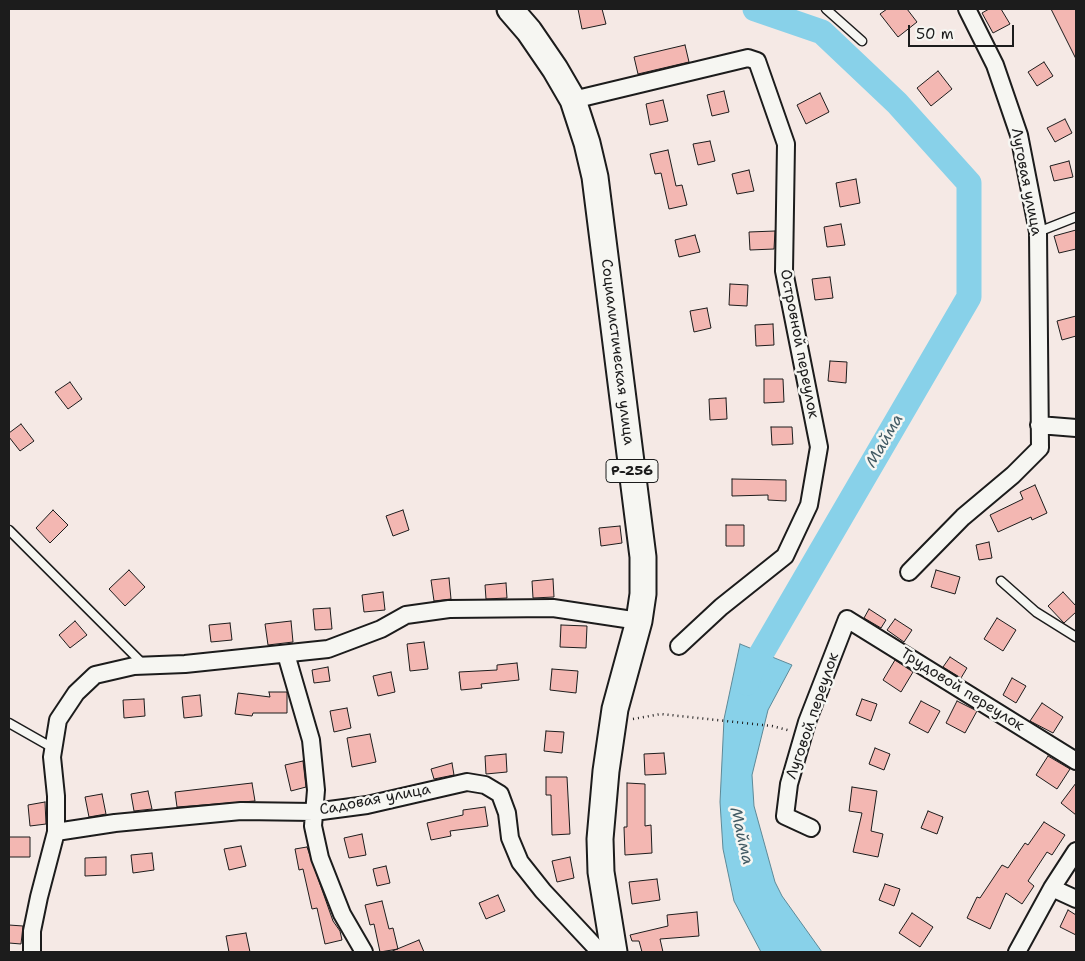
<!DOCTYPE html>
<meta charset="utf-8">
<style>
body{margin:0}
#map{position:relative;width:1085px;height:961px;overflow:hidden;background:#f5e9e5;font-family:"Shantell Sans",sans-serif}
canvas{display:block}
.frame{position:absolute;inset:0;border:10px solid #1c1c1c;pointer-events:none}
.scale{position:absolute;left:908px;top:25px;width:106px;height:22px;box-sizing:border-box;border:2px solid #1c1c1c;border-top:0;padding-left:6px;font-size:15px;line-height:18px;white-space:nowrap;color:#1c1c1c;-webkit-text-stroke:4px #f6f6f2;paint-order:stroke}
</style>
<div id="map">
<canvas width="1085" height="961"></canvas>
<div class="frame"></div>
<div class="scale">50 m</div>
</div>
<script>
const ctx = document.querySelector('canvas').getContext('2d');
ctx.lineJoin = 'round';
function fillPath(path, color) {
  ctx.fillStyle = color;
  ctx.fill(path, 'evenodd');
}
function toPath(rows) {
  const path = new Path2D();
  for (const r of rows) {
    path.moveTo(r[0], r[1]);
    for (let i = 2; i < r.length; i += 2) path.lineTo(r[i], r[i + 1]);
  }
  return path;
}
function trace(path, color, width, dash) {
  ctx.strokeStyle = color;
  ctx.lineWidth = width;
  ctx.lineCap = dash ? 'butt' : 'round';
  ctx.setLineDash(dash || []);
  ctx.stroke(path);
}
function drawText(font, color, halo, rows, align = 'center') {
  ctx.font = font + ' "Shantell Sans",sans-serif';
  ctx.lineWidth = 5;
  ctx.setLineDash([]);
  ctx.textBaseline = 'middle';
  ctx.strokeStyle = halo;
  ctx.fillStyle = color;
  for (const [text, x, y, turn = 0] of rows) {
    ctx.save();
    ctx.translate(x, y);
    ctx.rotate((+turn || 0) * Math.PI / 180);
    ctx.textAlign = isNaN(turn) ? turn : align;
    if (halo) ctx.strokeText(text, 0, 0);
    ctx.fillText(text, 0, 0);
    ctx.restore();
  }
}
const water = toPath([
 [740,644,792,665,768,710,752,775,754,806,775,882,782,896,822,952,761,952,734,901,723,849,720,802,724,719,740,644]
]);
fillPath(water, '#88d1e9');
trace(water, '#5d8997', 1);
trace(toPath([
 [747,683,750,673,969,297,969,183,897,103,822,32,755,9]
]), '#88d1e9', 25);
const building = toPath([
 [578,9,602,9,606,24,582,29,578,9],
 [887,9,907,9,917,22,898,37,880,14,887,9],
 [989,9,1001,9,1010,24,993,33,982,13,989,9],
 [1051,9,1076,9,1076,59,1051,9],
 [685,45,689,62,638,74,634,57,685,45],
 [1044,62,1053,76,1037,86,1028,72,1044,62],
 [938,71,952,89,931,106,917,88,938,71],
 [724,91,729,112,712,116,707,95,724,91],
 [820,93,829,112,806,124,797,105,820,93],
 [663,100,668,121,650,125,646,104,663,100],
 [1065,119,1072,133,1055,142,1047,128,1065,119],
 [710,141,715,161,698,165,693,144,710,141],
 [668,150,676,186,682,185,687,205,669,209,661,173,655,174,650,154,668,150],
 [1069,161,1073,177,1054,181,1050,166,1069,161],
 [749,170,754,191,737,194,732,174,749,170],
 [856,179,860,203,840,207,836,183,856,179],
 [841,224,845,245,827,247,824,227,841,224],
 [1076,230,1076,249,1059,253,1054,236,1076,230],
 [775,231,774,249,750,250,749,232,775,231],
 [695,235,700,252,679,257,675,240,695,235],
 [830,277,833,298,815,300,812,279,830,277],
 [730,284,748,285,747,306,729,305,730,284],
 [707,308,711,328,694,332,690,311,707,308],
 [1076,316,1076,336,1062,340,1057,321,1076,316],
 [773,324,774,345,756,346,755,325,773,324],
 [830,361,847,362,846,383,828,381,830,361],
 [764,379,783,379,784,402,764,403,764,379],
 [70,382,82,399,68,409,55,392,70,382],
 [726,398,727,419,710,420,709,399,726,398],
 [21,424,34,441,20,451,9,437,9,433,21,424],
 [771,427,792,427,793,444,772,445,771,427],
 [732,479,786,480,786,501,768,500,768,495,732,496,732,479],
 [1035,485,1047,513,1032,520,1031,517,998,532,990,515,1023,499,1020,492,1035,485],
 [53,510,68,525,50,543,36,528,53,510],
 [403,510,409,530,393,536,386,516,403,510],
 [726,525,744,525,744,546,726,546,726,525],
 [620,526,622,543,601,546,599,528,620,526],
 [989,542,992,558,979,560,976,545,989,542],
 [129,570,145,587,125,606,109,589,129,570],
 [936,570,960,577,955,594,931,587,936,570],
 [449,578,451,599,434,601,431,580,449,578],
 [553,579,554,597,533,598,532,581,553,579],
 [506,583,507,598,486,599,485,585,506,583],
 [383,592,385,610,364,612,362,595,383,592],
 [1063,592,1076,606,1076,612,1064,623,1048,606,1063,592],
 [330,608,332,629,315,630,313,609,330,608],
 [869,609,886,620,881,628,864,618,869,609],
 [997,618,1016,630,1003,651,984,639,997,618],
 [895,619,912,630,904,642,887,630,895,619],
 [75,621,87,635,70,648,59,635,75,621],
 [291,621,293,642,268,645,265,624,291,621],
 [230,623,232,640,211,642,209,625,230,623],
 [561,625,587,626,586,648,560,647,561,625],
 [424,642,428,669,410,671,407,644,424,642],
 [950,657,967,668,961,678,943,667,950,657],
 [895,660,913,672,901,692,883,680,895,660],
 [517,663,519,680,481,684,482,688,461,690,459,672,497,670,497,665,517,663],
 [328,667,330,681,314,683,312,670,328,667],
 [552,669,578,671,576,693,550,690,552,669],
 [391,672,395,692,378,696,373,676,391,672],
 [1012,678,1026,686,1016,703,1003,695,1012,678],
 [269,692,287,692,287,713,253,713,252,716,235,714,238,693,270,697,269,692],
 [200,695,202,716,184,718,182,697,200,695],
 [144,699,145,716,124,718,123,700,144,699],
 [862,699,877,704,871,721,856,715,862,699],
 [921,701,940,711,928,733,909,723,921,701],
 [957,701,977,711,965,733,946,723,957,701],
 [1042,703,1063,717,1053,733,1030,721,1042,703],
 [347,708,351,728,334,732,330,711,347,708],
 [546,731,564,732,562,753,544,751,546,731],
 [370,734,376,762,352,767,347,738,370,734],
 [875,748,890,754,884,770,869,764,875,748],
 [664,753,666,774,645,775,644,754,664,753],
 [506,754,507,772,486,774,485,756,506,754],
 [1048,756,1070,769,1057,789,1036,775,1048,756],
 [303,761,306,787,291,791,285,765,303,761],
 [452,763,454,775,434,779,431,769,452,763],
 [546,777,567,777,570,834,552,835,551,795,546,795,546,777],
 [252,783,255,801,177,807,175,792,252,783],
 [627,783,645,784,645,826,651,825,652,853,625,855,624,827,627,827,627,783],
 [1076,783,1076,815,1061,803,1076,783],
 [852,787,877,791,871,831,883,834,878,857,853,852,862,813,849,811,852,787],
 [148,791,152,809,134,811,131,794,148,791],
 [102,794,106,814,89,817,85,797,102,794],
 [45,802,46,824,30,826,28,805,45,802],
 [485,807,488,826,450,831,451,836,431,840,427,823,463,815,463,810,485,807],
 [928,811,943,817,937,834,921,828,928,811],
 [1044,822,1065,835,1052,855,1047,852,1028,881,1034,886,1022,904,1006,893,990,929,967,918,977,897,980,898,1002,865,1008,868,1025,843,1028,845,1044,822],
 [362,834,366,855,349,858,344,838,362,834],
 [9,837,30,837,30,857,9,857,9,837],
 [241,846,246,866,229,870,224,849,241,846],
 [307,847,333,921,340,931,342,940,325,944,317,908,312,909,303,869,299,870,295,849,307,847],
 [152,853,154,870,133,873,131,855,152,853],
 [106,857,106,875,85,876,85,858,106,857],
 [570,857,574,878,557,882,552,861,570,857],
 [386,866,390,883,377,886,373,869,386,866],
 [657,879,660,900,632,904,629,882,657,879],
 [885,884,900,889,894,906,879,900,885,884],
 [498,895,505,911,486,919,479,903,498,895],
 [382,901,389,929,393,928,398,949,380,952,374,924,370,925,365,905,382,901],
 [1068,910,1076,915,1076,935,1060,927,1068,910],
 [697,912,699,936,660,939,663,952,642,952,639,941,632,941,630,935,668,926,667,915,697,912],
 [912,913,933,927,920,947,899,933,912,913],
 [9,925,23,926,21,944,9,943,9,925],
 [246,933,250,952,229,952,226,936,246,933],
 [419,940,424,952,390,952,419,940]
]);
fillPath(building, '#f3b7b2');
trace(building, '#1c1c1c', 1);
const service = toPath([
 [826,9,862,41],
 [1038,232,1076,217],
 [9,530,143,664],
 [1001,581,1036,612,1076,637],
 [9,723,53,748]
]);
const minor = toPath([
 [573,100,748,58,757,61,786,144,784,271,819,447,809,505,785,556,721,607,679,646],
 [1039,425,1076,428],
 [909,572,963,517,1013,475,1040,448,1038,232,1019,135,995,65,967,9],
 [286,654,311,740,316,790,313,826,320,858,342,914,364,952],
 [811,828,785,816,789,784,807,722,847,619,1076,761],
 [56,832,115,823,241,811,314,812,367,805,467,782,485,785,500,794,507,813,510,838,520,862,543,891,600,952],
 [1052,888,1076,899],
 [32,952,32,931,39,897,56,832,56,796,52,757,58,720,76,693,95,675,134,666,185,664,328,649,381,629,406,615,449,609,553,608,639,621],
 [1017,952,1052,888,1076,851]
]);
const primary = toPath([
 [510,9,529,31,555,69,573,100,587,143,595,177,643,557,643,594,639,621,615,709,606,771,600,839,601,872,614,952]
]);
trace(service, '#1c1c1c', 11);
trace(minor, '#1c1c1c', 20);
trace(primary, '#1c1c1c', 29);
trace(toPath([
 [633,719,661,714,772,726,791,731]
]), '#1c1c1c', 2.5, [1, 4]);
trace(service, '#f6f6f2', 8);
trace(minor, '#f6f6f2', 16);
trace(primary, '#f6f6f2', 25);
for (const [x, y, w] of [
 [632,471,52]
]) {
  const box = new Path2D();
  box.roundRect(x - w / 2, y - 11.5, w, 23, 4);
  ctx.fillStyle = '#f6f6f2';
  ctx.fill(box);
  trace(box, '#1c1c1c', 1);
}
drawText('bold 14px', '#1c1c1c', null, [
 ["Р-256",632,471]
]);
drawText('15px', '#1c1c1c', '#f6f6f2', [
 ["Луговая улица",1026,182,79],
 ["Островной переулок",799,344,79],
 ["Социалистическая улица",617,352,83],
 ["Трудовой переулок",962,690,32],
 ["Луговой переулок",813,716,-71],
 ["Садовая улица",375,800,-11]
]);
drawText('italic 16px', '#425b64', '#f6f6f2', [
 ["Майма",885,441,-60],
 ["Майма",741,836,77]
]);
</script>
